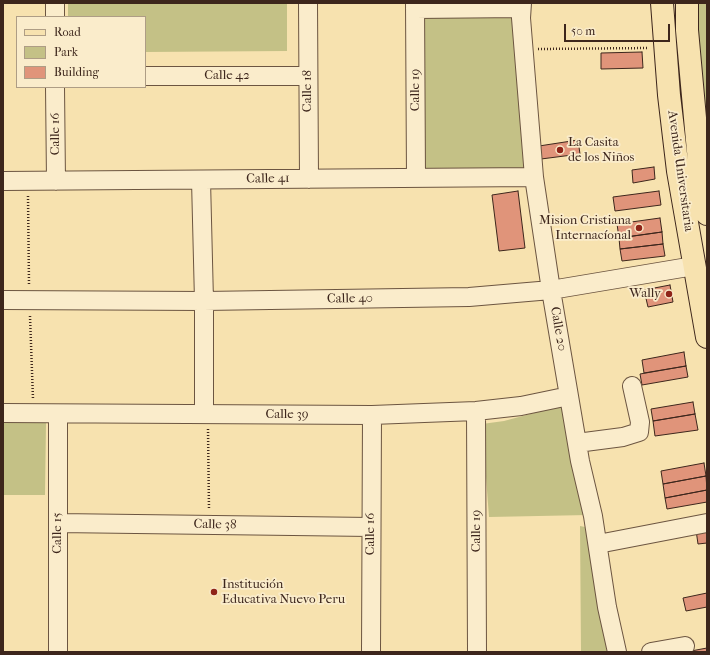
<!DOCTYPE html>
<meta charset="utf-8">
<style>
body{margin:0}
#map{position:relative;width:710px;height:655px;overflow:hidden;background:#f7e2af;font-family:"IM FELL French Canon",serif}
canvas{display:block}
.frame{position:absolute;inset:0;border:4px solid #3d261c;pointer-events:none}
.legend{position:absolute;left:16px;top:16px;width:130px;height:72px;box-sizing:border-box;background:#faeccb;border:1px solid #ae9d85;margin:0;padding:5px 7px;list-style:none;font-size:12px;color:#3d261c}
.legend li{display:flex;align-items:center;gap:8px;height:20px}
.legend b{width:20px;border:1px solid #ae9d85}
.scale{position:absolute;left:564px;top:24px;width:106px;height:18px;box-sizing:border-box;border:2px solid #3d261c;border-top:0;padding-left:5px;font-size:12px;line-height:14px;white-space:nowrap;color:#3d261c;-webkit-text-stroke:3px #faeccb;paint-order:stroke}
</style>
<div id="map">
<canvas width="710" height="655"></canvas>
<div class="frame"></div>
<ul class="legend">
<li><b style="height:5px;background:#f7e2af"></b>Road</li>
<li><b style="height:11px;background:#c4c186"></b>Park</li>
<li><b style="height:11px;background:#e0947a"></b>Building</li>
</ul>
<div class="scale">50 m</div>
</div>
<script>
const ctx = document.querySelector('canvas').getContext('2d');
ctx.lineJoin = 'round';
function fillPath(path, color) {
  ctx.fillStyle = color;
  ctx.fill(path, 'evenodd');
}
function toPath(rows) {
  const path = new Path2D();
  for (const r of rows) {
    path.moveTo(r[0], r[1]);
    for (let i = 2; i < r.length; i += 2) path.lineTo(r[i], r[i + 1]);
  }
  return path;
}
function trace(path, color, width, dash) {
  ctx.strokeStyle = color;
  ctx.lineWidth = width;
  ctx.lineCap = dash ? 'butt' : 'round';
  ctx.setLineDash(dash || []);
  ctx.stroke(path);
}
function drawText(font, color, halo, rows, align = 'center') {
  ctx.font = font + ' "IM FELL French Canon",serif';
  ctx.lineWidth = 3.5;
  ctx.setLineDash([]);
  ctx.textBaseline = 'middle';
  ctx.strokeStyle = halo;
  ctx.fillStyle = color;
  for (const [text, x, y, turn = 0] of rows) {
    ctx.save();
    ctx.translate(x, y);
    ctx.rotate((+turn || 0) * Math.PI / 180);
    ctx.textAlign = isNaN(turn) ? turn : align;
    if (halo) ctx.strokeText(text, 0, 0);
    ctx.fillText(text, 0, 0);
    ctx.restore();
  }
}
fillPath(toPath([
 [68,3,287,3,287,51,145,52,145,17,68,17],
 [695,3,707,3,707,150],
 [511,15,521,87,527,168,423,173,424,16],
 [564,405,588,515,489,517,482,424,504,421],
 [3,422,46,423,45,495,3,495],
 [580,526,585,527,607,652,581,652]
]), '#c4c186');
const building = toPath([
 [642,52,643,68,601,69,601,53,642,52],
 [578,140,580,154,541,159,539,146,578,140],
 [654,167,655,179,633,183,632,170,654,167],
 [518,191,525,248,499,251,492,195,518,191],
 [659,191,661,205,615,211,613,197,659,191],
 [660,218,662,232,619,238,617,224,660,218],
 [662,232,663,244,620,249,619,238,662,232],
 [663,244,665,256,622,261,620,249,663,244],
 [670,285,673,302,648,307,644,290,670,285],
 [684,352,686,366,644,373,642,360,684,352],
 [686,366,688,377,642,385,640,374,686,366],
 [693,402,695,414,653,421,651,409,693,402],
 [695,414,698,430,655,436,653,421,695,414],
 [704,463,706,476,663,484,661,471,704,463],
 [706,476,707,490,665,498,663,484,706,476],
 [707,490,707,502,667,509,665,498,707,490],
 [707,528,707,543,698,544,696,530,707,528],
 [707,593,707,607,686,611,683,598,707,593],
 [707,648,707,652,692,652,691,651,707,648]
]);
fillPath(building, '#e0947a');
trace(building, '#3d261c', 1);
const minor = toPath([
 [55,3,55,17],
 [308,3,309,179],
 [415,3,416,178],
 [522,3,521,18,534,177,551,290,580,461,593,516,607,607,617,652],
 [415,9,521,8],
 [145,76,308,76],
 [55,87,56,181],
 [201,180,204,301,204,414],
 [3,181,534,177],
 [3,300,204,301,469,297,551,290,694,266],
 [476,411,477,652],
 [3,413,372,415,476,411,521,406,569,396],
 [58,414,58,652],
 [577,443,623,437,639,432,640,422,632,386],
 [58,523,371,527],
 [598,544,707,523],
 [371,652,372,415],
 [651,652,685,646]
]);
const major = toPath([
 [662,3,669,95,678,171,707,337],
 [687,3,687,30,701,184,707,214]
]);
trace(minor, '#6c5541', 20);
trace(major, '#3d261c', 24);
trace(toPath([
 [538,49,649,48],
 [28,196,29,285],
 [30,316,33,399],
 [208,429,209,510]
]), '#3d261c', 2.5, [1, 2]);
trace(minor, '#faeccb', 18);
trace(major, '#f7e2af', 22);
for (const [x, y, r, color] of [
 [560,150,4,"#8f2418"],
 [639,228,4,"#8f2418"],
 [669,294,4,"#8f2418"],
 [214,592,4,"#8f2418"]
]) {
  const dot = new Path2D();
  dot.arc(x, y, r, 0, 2 * Math.PI);
  ctx.fillStyle = color;
  ctx.fill(dot);
  trace(dot, '#faeccb', 1.5);
}
drawText('13px', '#3d261c', '#faeccb', [
 ["Calle 42",227,76],
 ["Calle 19",416,90,-90],
 ["Calle 18",308,91,-90],
 ["Calle 16",56,134,-90],
 ["Avenida Universitaria",680,171,82],
 ["Calle 41",268,179,-1],
 ["Calle 40",350,299,-1],
 ["Calle 20",558,329,80],
 ["Calle 39",287,415],
 ["Calle 38",215,525,1],
 ["Calle 19",477,531,-90],
 ["Calle 15",58,533,-90],
 ["Calle 16",371,534,-90]
]);
drawText('13px', '#3d261c', '#faeccb', [
 ["La Casita",568,143],
 ["de los Niños",568,158],
 ["Mision Cristiana",631,221,"right"],
 ["Internacíonal",631,236,"right"],
 ["Wally",661,294,"right"],
 ["Institución",222,585],
 ["Educativa Nuevo Peru",222,600]
], 'left');
</script>
